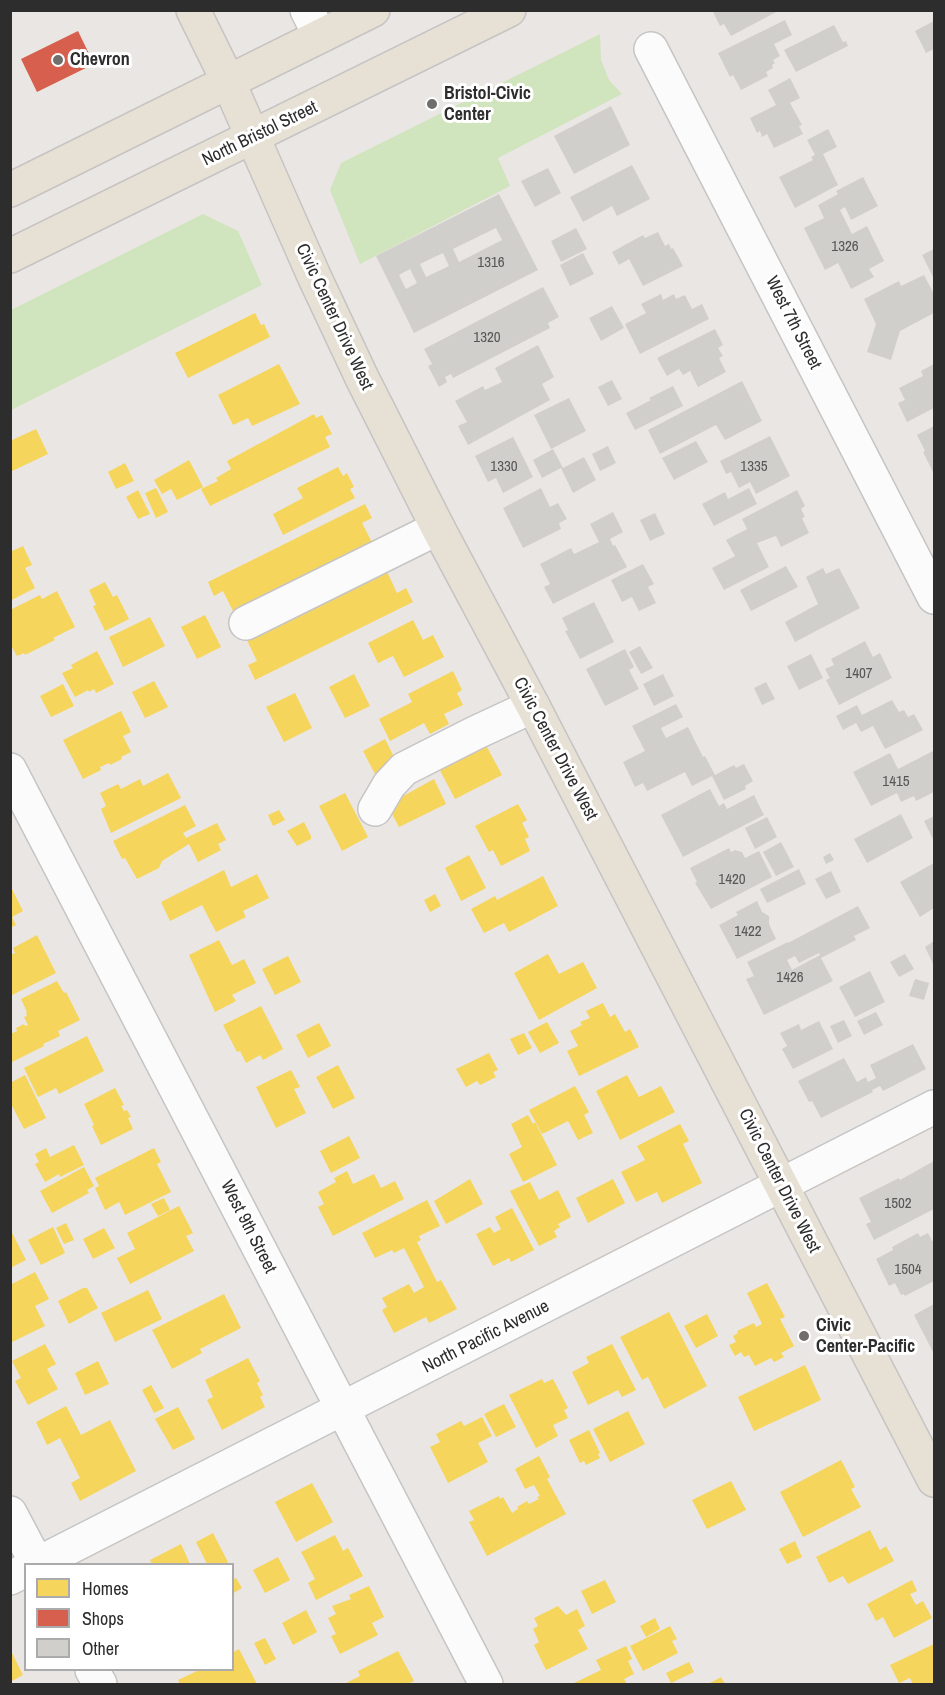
<!DOCTYPE html>
<style>
body{margin:0}
#map{position:relative;width:945px;height:1695px;overflow:hidden;background:#eae6e3;font-family:"Archivo Narrow",sans-serif}
canvas{display:block}
.frame{position:absolute;inset:0;border:12px solid #2d2d2d;pointer-events:none}
.legend{position:absolute;left:24px;top:1563px;width:210px;height:108px;box-sizing:border-box;background:#fff;border:2px solid #ababab;margin:0;padding:8px 10px;list-style:none;font-size:18px;color:#2d2d2d}
.legend li{display:flex;align-items:center;gap:12px;height:30px}
.legend b{width:30px;border:2px solid #ababab}
</style>
<div id="map">
<canvas width="945" height="1695"></canvas>
<div class="frame"></div>
<ul class="legend">
<li><b style="height:16px;background:#f6d55c"></b>Homes</li>
<li><b style="height:16px;background:#d6604d"></b>Shops</li>
<li><b style="height:16px;background:#d1cfcc"></b>Other</li>
</ul>
</div>
<script>
const ctx = document.querySelector('canvas').getContext('2d');
ctx.lineJoin = 'round';
function fillPath(path, color) {
  ctx.fillStyle = color;
  ctx.fill(path, 'evenodd');
}
function toPath(rows) {
  const path = new Path2D();
  for (const r of rows) {
    path.moveTo(r[0], r[1]);
    for (let i = 2; i < r.length; i += 2) path.lineTo(r[i], r[i + 1]);
  }
  return path;
}
function trace(path, color, width, dash) {
  ctx.strokeStyle = color;
  ctx.lineWidth = width;
  ctx.lineCap = dash ? 'butt' : 'round';
  ctx.setLineDash(dash || []);
  ctx.stroke(path);
}
function drawText(font, color, halo, rows, align = 'center') {
  ctx.font = font + ' "Archivo Narrow",sans-serif';
  ctx.lineWidth = 6;
  ctx.setLineDash([]);
  ctx.textBaseline = 'middle';
  ctx.strokeStyle = halo;
  ctx.fillStyle = color;
  for (const [text, x, y, turn = 0] of rows) {
    ctx.save();
    ctx.translate(x, y);
    ctx.rotate((+turn || 0) * Math.PI / 180);
    ctx.textAlign = isNaN(turn) ? turn : align;
    if (halo) ctx.strokeText(text, 0, 0);
    ctx.fillText(text, 0, 0);
    ctx.restore();
  }
}
fillPath(toPath([
 [600,34,601,60,609,80,622,94,498,158,510,186,360,264,330,190,341,163],
 [203,214,238,231,262,285,11,410,11,310]
]), '#d0e4bd');
fillPath(toPath([
 [255,313,261,325,264,324,270,337,188,378,175,353],
 [279,364,300,404,252,426,248,418,233,425,218,395],
 [314,414,316,418,322,415,332,434,325,437,330,447,210,506,201,489,218,481,216,478,231,469,227,461],
 [36,429,48,454,10,472,10,441],
 [189,460,203,487,177,500,171,489,162,494,154,480],
 [125,463,134,481,116,489,108,472],
 [338,467,343,476,347,473,354,487,350,489,355,498,283,535,273,514,303,498,297,488],
 [156,488,168,512,156,518,145,493],
 [138,490,150,514,138,519,126,497],
 [365,504,372,518,362,523,378,554,239,623,223,591,214,596,208,582],
 [23,546,32,565,25,568,35,588,10,601,10,552],
 [382,561,397,593,406,588,413,602,255,680,248,665,257,661,242,630],
 [105,582,113,597,117,595,129,619,105,631,93,606,96,605,89,590],
 [57,591,75,627,53,638,55,640,25,655,24,653,17,656,10,644,10,614,12,613,10,610,40,595,42,599],
 [205,615,221,647,197,659,181,627],
 [150,617,165,646,123,667,109,637],
 [413,620,423,640,433,635,444,657,404,677,393,656,378,663,368,643],
 [97,651,114,684,96,693,94,689,89,692,88,690,75,697,62,673,73,668,71,665],
 [453,671,462,690,457,693,463,705,444,714,449,724,430,734,424,723,390,741,379,719,412,702,408,694],
 [354,674,370,706,345,718,329,687],
 [154,681,168,707,145,718,132,692],
 [63,684,74,706,51,717,40,696],
 [295,693,312,728,284,742,266,707],
 [121,711,131,732,123,736,131,752,121,757,122,759,110,765,109,763,100,767,101,770,83,779,63,740],
 [481,736,502,775,455,799,435,761],
 [385,739,397,763,375,774,363,751],
 [168,773,181,798,111,833,101,809,106,806,100,793,118,784,121,789,140,779,143,786],
 [434,779,446,804,399,827,387,805],
 [345,793,368,837,342,851,319,806],
 [518,804,527,820,522,823,529,837,525,839,530,851,501,866,493,850,489,852,475,826],
 [185,805,196,826,183,833,186,838,217,823,226,840,218,844,221,850,198,862,189,844,162,861,159,868,137,879,125,858,122,859,113,841],
 [279,810,285,820,273,826,268,815],
 [304,822,311,836,311,839,297,846,287,831],
 [469,855,486,888,461,901,445,868],
 [224,870,231,887,257,874,269,898,243,911,246,917,216,932,202,905,170,921,161,902],
 [543,876,558,906,509,932,504,923,484,933,471,909,495,896,497,900],
 [10,885,23,911,12,917,16,925,10,928],
 [435,894,441,906,430,912,424,900],
 [37,935,56,973,10,996,10,955,15,953,13,948],
 [219,940,232,965,244,959,256,983,232,995,236,1001,215,1012,189,955],
 [548,954,559,974,583,962,597,988,539,1020,514,973],
 [288,956,301,982,275,995,262,969],
 [57,981,64,993,66,992,80,1020,58,1031,60,1036,43,1044,44,1046,10,1063,10,1034,17,1031,16,1028,24,1024,25,1026,28,1025,24,1017,27,1016,26,1013,27,1012,21,999],
 [603,1003,610,1017,615,1014,625,1032,630,1029,639,1047,579,1076,567,1051,578,1046,570,1031,582,1025,580,1022,590,1018,586,1011],
 [261,1006,283,1049,263,1060,260,1055,246,1063,240,1051,237,1052,223,1025],
 [547,1022,559,1043,540,1053,528,1032],
 [319,1023,331,1046,308,1058,296,1035],
 [524,1033,532,1048,518,1055,510,1039],
 [87,1036,104,1071,59,1094,56,1088,38,1097,24,1068],
 [489,1053,498,1070,493,1072,496,1077,480,1085,477,1081,466,1087,456,1069],
 [338,1065,355,1098,333,1109,316,1077],
 [291,1070,300,1087,294,1089,306,1113,276,1128,256,1087],
 [25,1075,46,1118,24,1129,10,1102,10,1083],
 [627,1075,639,1097,661,1086,675,1112,620,1140,596,1091],
 [575,1086,589,1112,584,1115,593,1133,578,1140,568,1121,542,1134,529,1110],
 [115,1088,124,1105,121,1106,124,1111,127,1110,131,1117,128,1118,133,1129,101,1145,92,1126,94,1125,84,1104],
 [528,1115,533,1124,535,1122,557,1165,523,1182,509,1154,522,1147,511,1124],
 [680,1124,689,1141,683,1144,702,1183,662,1203,657,1192,636,1202,621,1172,645,1160,637,1146],
 [349,1136,360,1158,331,1173,320,1151],
 [74,1145,84,1165,60,1177,59,1174,45,1182,35,1164,39,1162,35,1154,46,1148,50,1157],
 [154,1148,161,1162,157,1164,171,1192,125,1215,119,1202,105,1210,95,1188,99,1186,95,1178],
 [84,1167,94,1186,87,1190,89,1193,52,1213,40,1191],
 [347,1171,353,1184,374,1174,381,1188,395,1181,404,1199,333,1236,318,1207,324,1204,318,1192,336,1182,334,1178],
 [470,1179,483,1204,446,1224,434,1201],
 [613,1179,625,1203,588,1223,576,1198],
 [530,1182,539,1200,558,1190,571,1217,558,1224,560,1227,554,1231,557,1237,539,1246,510,1191],
 [164,1198,170,1210,158,1216,151,1204],
 [427,1200,440,1226,419,1236,421,1240,417,1242,437,1282,441,1280,457,1309,429,1323,426,1317,394,1333,382,1310,387,1307,382,1298,409,1284,414,1293,424,1287,404,1248,394,1253,392,1250,375,1258,362,1233],
 [179,1206,193,1233,186,1236,194,1251,130,1284,117,1258,135,1249,127,1233],
 [512,1208,534,1250,511,1262,509,1258,493,1266,476,1234,490,1227,494,1233,501,1229,495,1217],
 [66,1223,74,1240,64,1244,56,1228],
 [53,1227,65,1253,41,1265,28,1240],
 [104,1228,115,1248,93,1259,83,1239],
 [10,1229,26,1260,10,1268],
 [35,1272,49,1299,35,1306,45,1326,10,1343,10,1285],
 [767,1283,785,1317,780,1319,794,1346,781,1353,784,1357,774,1362,771,1358,755,1366,749,1355,744,1357,741,1352,735,1356,729,1345,736,1342,733,1336,738,1333,737,1331,754,1323,756,1327,762,1324,747,1293],
 [83,1288,87,1288,98,1308,69,1324,58,1301],
 [148,1290,162,1319,115,1342,101,1313],
 [224,1294,241,1328,200,1349,202,1353,172,1369,152,1330],
 [669,1312,707,1386,664,1409,648,1377,642,1380,620,1337],
 [707,1314,718,1336,696,1348,684,1326],
 [45,1344,56,1364,47,1369,58,1389,28,1405,15,1381,21,1378,12,1361],
 [612,1344,636,1390,622,1397,618,1390,588,1405,572,1372,589,1363,586,1357],
 [248,1358,260,1381,257,1383,263,1395,260,1397,265,1407,222,1430,207,1400,213,1397,205,1380],
 [98,1361,109,1384,85,1395,75,1373],
 [805,1365,821,1400,754,1431,738,1397],
 [542,1379,544,1383,553,1379,568,1408,564,1410,568,1418,553,1425,558,1436,536,1448,509,1395],
 [151,1385,164,1408,154,1413,142,1390],
 [504,1404,516,1427,496,1437,484,1414],
 [66,1406,81,1435,110,1420,136,1471,80,1501,71,1483,80,1478,60,1438,47,1445,36,1422],
 [178,1407,195,1439,173,1450,155,1419],
 [628,1411,645,1444,610,1462,593,1429],
 [482,1417,492,1436,478,1443,488,1462,448,1483,430,1447,440,1442,436,1434,461,1421,464,1426],
 [589,1430,600,1453,598,1454,600,1458,586,1465,584,1461,580,1463,569,1440],
 [539,1456,550,1477,547,1479,566,1514,487,1556,469,1522,474,1520,469,1511,499,1496,500,1499,503,1497,512,1513,518,1509,517,1507,527,1501,529,1504,539,1499,537,1497,540,1496,534,1485,525,1489,515,1469],
 [841,1460,855,1487,851,1489,861,1507,803,1537,780,1492],
 [731,1481,746,1510,707,1529,692,1500],
 [312,1483,333,1522,296,1542,275,1502],
 [870,1530,880,1550,886,1546,894,1561,848,1584,843,1576,829,1583,816,1557],
 [213,1533,228,1562,226,1564,207,1564,196,1542],
 [335,1535,343,1551,348,1548,363,1576,316,1600,308,1583,315,1579,301,1552],
 [795,1541,802,1557,787,1564,779,1549],
 [181,1544,190,1564,152,1564,150,1560],
 [278,1557,290,1580,265,1593,253,1570],
 [236,1578,242,1588,232,1594,232,1580],
 [605,1580,616,1602,592,1614,581,1591],
 [912,1580,917,1591,910,1594,916,1605,923,1601,932,1618,894,1638,883,1617,876,1621,867,1604],
 [369,1586,384,1617,372,1623,378,1635,340,1654,331,1636,336,1634,328,1618,336,1614,332,1606,351,1599,349,1595],
 [558,1606,566,1615,577,1609,585,1626,578,1630,588,1649,546,1670,534,1645,539,1642,533,1629,538,1626,534,1618],
 [306,1610,317,1632,293,1645,282,1623],
 [655,1618,660,1629,646,1637,640,1626],
 [670,1626,677,1639,672,1641,678,1653,643,1671,630,1646],
 [265,1638,276,1659,265,1665,254,1643],
 [934,1644,934,1684,913,1684,910,1678,899,1683,890,1665],
 [626,1646,632,1659,628,1661,634,1674,624,1679,627,1684,572,1684,601,1670,596,1660],
 [10,1649,23,1675,10,1682],
 [239,1649,257,1684,180,1684,178,1680,199,1670,232,1670,232,1653],
 [398,1651,414,1681,408,1684,344,1684,360,1676,358,1671],
 [689,1662,694,1672,671,1683,666,1673],
 [721,1677,725,1684,711,1684,710,1683]
]), '#f6d55c');
fillPath(toPath([
 [78,31,94,64,37,92,21,59]
]), '#d6604d');
fillPath(toPath([
 [712,10,780,10,731,36,724,24,720,26],
 [785,20,792,35,774,44,780,56,773,60,775,63,772,65,773,68,766,72,768,76,741,90,733,75,730,77,718,53],
 [934,21,934,49,926,53,915,31],
 [834,25,843,42,846,41,848,46,796,72,784,50],
 [790,78,800,98,790,103,802,125,799,126,803,134,774,148,767,134,762,137,760,131,757,133,750,118,776,105,768,90],
 [611,106,630,145,574,174,554,136],
 [828,129,837,147,823,154,838,185,795,208,779,177,813,160,811,157,815,155,807,140],
 [632,165,650,199,617,216,612,206,583,222,570,197],
 [548,168,561,193,535,207,521,181],
 [863,177,878,206,851,220,845,207,840,210,852,234,867,226,884,261,869,269,874,277,851,289,838,263,825,270,804,228,824,218,818,205,838,194,836,191],
 [499,194,538,270,414,333,376,256],
 [496,228,502,240,459,262,453,249],
 [443,253,449,266,426,277,420,264],
 [410,269,417,283,406,289,399,275],
 [576,228,587,249,561,262,551,241],
 [658,232,665,246,669,244,671,249,673,248,683,266,643,286,629,259,619,265,612,252,643,235,645,238],
 [934,249,934,279,922,255],
 [583,253,594,274,570,286,560,265],
 [924,275,934,294,934,313,900,331,891,360,867,352,876,324,864,299,899,281,901,286],
 [543,287,559,317,548,323,550,328,453,378,451,374,445,377,447,382,439,387,428,366,432,364,424,349],
 [661,294,663,300,674,294,676,299,685,295,692,309,702,304,709,319,640,354,625,324,646,313,641,304],
 [612,306,624,328,601,341,589,318],
 [715,329,723,345,718,348,723,356,719,358,726,372,698,387,690,371,683,375,679,369,667,376,657,358],
 [538,345,554,377,542,384,550,400,468,445,458,426,467,422,455,401,483,386,485,390,502,382,495,368],
 [934,364,934,408,907,422,898,403,905,400,899,388,923,376,921,371],
 [612,380,622,399,608,406,598,387],
 [742,381,762,421,725,440,716,425,660,454,648,430],
 [673,386,683,406,635,430,626,413,651,400,649,398],
 [569,398,586,431,551,449,534,415],
 [934,426,934,474,923,452,925,451,917,435],
 [770,436,790,476,756,494,750,482,739,488,731,472,726,474,720,461],
 [513,437,533,477,503,493,496,478,488,482,475,456],
 [696,441,708,462,674,480,662,458],
 [608,446,616,463,600,471,592,454],
 [553,449,563,468,584,457,596,480,573,493,561,468,542,478,533,460],
 [541,488,550,507,558,503,567,519,559,523,561,529,523,548,503,508],
 [749,488,757,504,714,526,702,504,725,492,728,499],
 [797,490,805,506,801,509,805,517,802,518,809,533,781,547,776,536,757,543,769,567,724,590,712,568,735,556,726,540,747,529,742,519],
 [613,512,623,532,610,539,613,546,615,545,627,567,553,604,544,587,550,584,540,564,571,548,574,554,599,542,590,524],
 [655,513,665,534,650,541,640,520],
 [643,564,654,584,648,587,656,603,639,611,632,597,622,602,611,580],
 [786,566,798,587,751,611,740,590],
 [823,568,826,574,839,568,860,608,795,642,785,622,818,604,806,577],
 [594,602,614,642,580,659,565,631,568,630,562,618],
 [865,641,873,657,880,653,892,678,839,705,826,680,830,678,825,669,834,665,831,659],
 [640,646,653,668,641,674,629,652],
 [625,649,634,667,629,670,639,689,605,706,586,669],
 [811,654,823,678,799,690,787,666],
 [663,674,674,696,654,706,643,684],
 [766,682,775,699,762,705,754,688],
 [892,700,899,712,904,710,908,717,914,714,923,730,885,749,873,726,861,732,856,723,843,730,836,716,857,705,862,715],
 [676,704,683,717,661,728,666,738,688,727,703,757,705,756,715,775,734,765,736,768,744,764,753,781,745,786,746,789,724,800,712,776,692,786,685,772,647,791,643,783,635,787,623,762,645,751,632,726],
 [933,751,934,792,916,801,914,796,901,802,897,793,871,806,853,772,890,753,898,769],
 [710,789,719,806,724,803,727,809,754,795,764,815,683,857,661,815],
 [901,814,913,838,867,863,854,839],
 [934,816,934,841,924,821],
 [767,817,777,837,755,849,745,828],
 [781,842,794,867,776,876,763,852],
 [729,848,731,852,735,850,742,852,745,858,759,851,772,877,711,909,695,883,697,882,690,868],
 [830,853,834,860,826,864,823,857],
 [934,863,934,908,920,917,900,882],
 [799,869,806,884,767,903,760,889],
 [831,871,841,892,826,899,815,879],
 [757,901,762,912,769,916,769,924,776,939,737,959,719,925,738,915,736,912],
 [858,906,870,928,854,936,856,940,821,958,833,981,764,1015,746,979,754,976,747,962,788,942,788,943],
 [819,953,820,955,792,970,787,960,795,956,799,963],
 [934,941,934,966,925,947],
 [905,954,914,969,899,977,890,962],
 [870,971,885,1002,855,1017,839,987],
 [915,979,929,983,924,1000,909,996],
 [876,1012,883,1025,864,1035,857,1021],
 [844,1020,852,1036,838,1043,830,1026],
 [819,1021,833,1049,793,1069,782,1049,787,1046,780,1033,799,1024,801,1030],
 [913,1044,926,1069,883,1091,880,1086,872,1090,873,1092,821,1118,812,1101,809,1102,798,1081,844,1058,857,1082,866,1077,868,1082,876,1078,870,1065],
 [934,1161,934,1209,874,1240,866,1224,871,1222,859,1198,899,1178,900,1180],
 [918,1233,920,1237,928,1233,932,1241,934,1240,934,1281,905,1296,904,1294,901,1295,895,1283,889,1286,876,1259,893,1250,892,1247],
 [934,1304,934,1354,914,1315]
]), '#d1cfcc');
const minor = toPath([
 [307,10,320,36],
 [651,49,934,597],
 [246,623,438,528],
 [10,770,486,1684],
 [375,809,389,785,404,769,475,733,533,706],
 [10,1513,37,1564,934,1107],
 [10,1578,26,1570],
 [92,1670,100,1684]
]);
const major = toPath([
 [193,10,228,81,314,276,362,378,438,528,533,706,934,1480],
 [10,190,373,10],
 [10,256,509,10]
]);
trace(minor, '#c6c5c5', 36);
trace(major, '#c6c4c3', 36);
trace(minor, '#fcfbfb', 33);
trace(major, '#e7e1d5', 33);
for (const [x, y, r, color] of [
 [58,60,6,"#6f6e6d"],
 [432,104,6,"#6f6e6d"],
 [804,1336,6,"#6f6e6d"]
]) {
  const dot = new Path2D();
  dot.arc(x, y, r, 0, 2 * Math.PI);
  ctx.fillStyle = color;
  ctx.fill(dot);
  trace(dot, '#fff', 2);
}
drawText('15px', '#575656', null, [
 ["1326",845,247],
 ["1316",491,263],
 ["1320",487,338],
 ["1330",504,467],
 ["1335",754,467],
 ["1407",859,674],
 ["1415",896,782],
 ["1420",732,880],
 ["1422",748,932],
 ["1426",790,978],
 ["1502",898,1204],
 ["1504",908,1270]
]);
drawText('bold 18px', '#2d2d2d', '#fff', [
 ["Chevron",70,60],
 ["Bristol-Civic",444,94],
 ["Center",444,115],
 ["Civic",816,1326],
 ["Center-Pacific",816,1347]
], 'left');
drawText('18px', '#2d2d2d', '#fff', [
 ["North Bristol Street",260,134,-26],
 ["Civic Center Drive West",334,317,65],
 ["West 7th Street",793,323,63],
 ["Civic Center Drive West",555,749,62],
 ["Civic Center Drive West",779,1181,63],
 ["West 9th Street",248,1227,63],
 ["North Pacific Avenue",486,1337,-27]
]);
</script>
